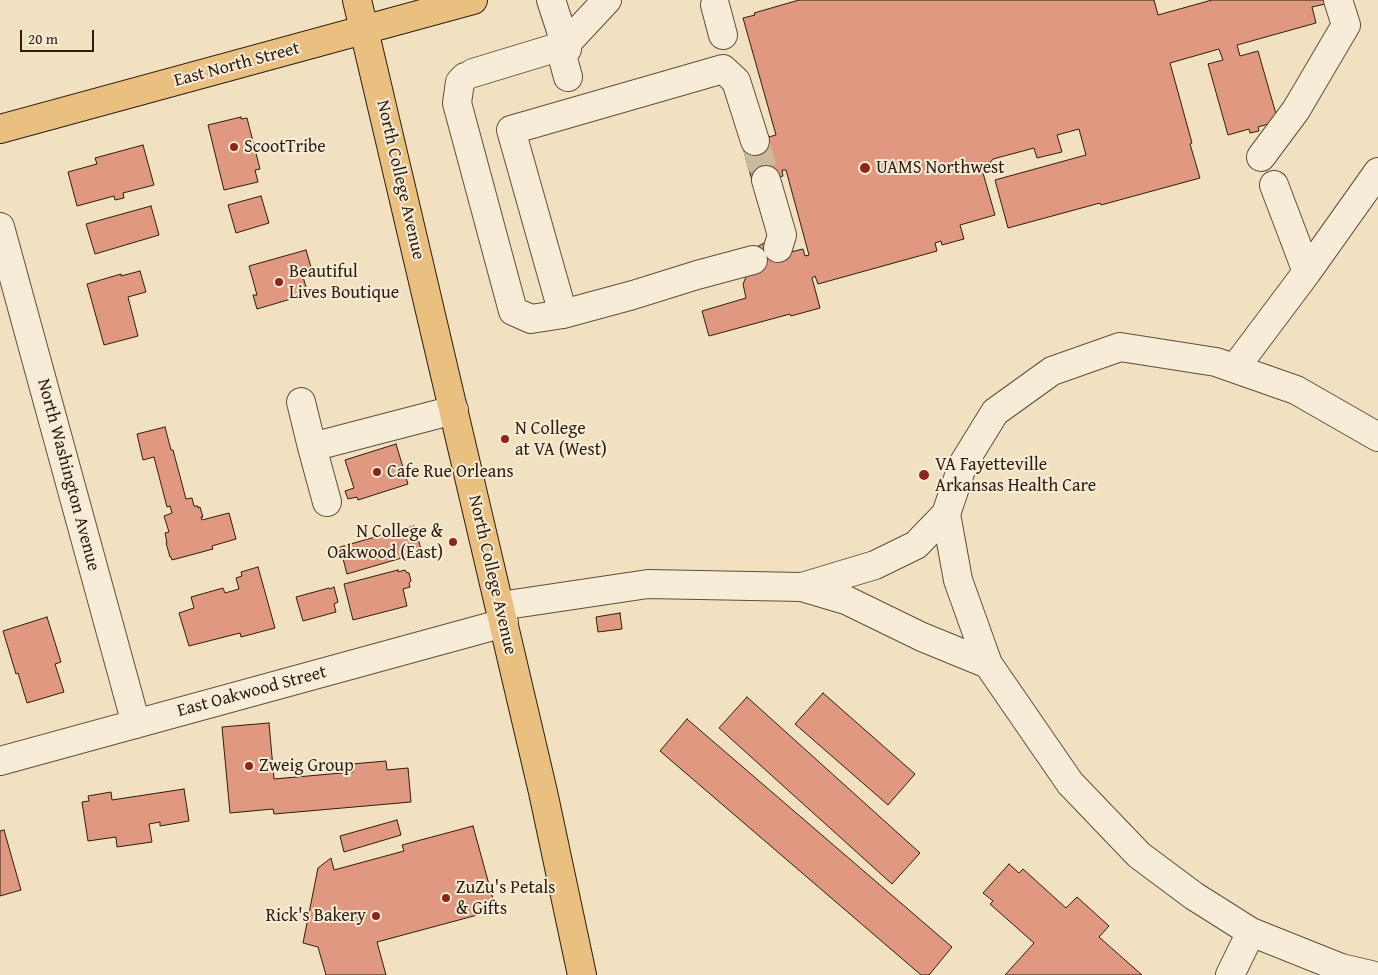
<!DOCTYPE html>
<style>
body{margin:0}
#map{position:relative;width:1378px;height:975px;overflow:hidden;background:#f2e1c1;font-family:"Gentium Book Plus",serif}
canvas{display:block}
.scale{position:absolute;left:20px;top:30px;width:74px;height:22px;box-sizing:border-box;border:2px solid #2d1d0e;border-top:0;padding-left:6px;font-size:15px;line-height:18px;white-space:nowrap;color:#2d1d0e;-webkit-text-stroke:4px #f7ecd7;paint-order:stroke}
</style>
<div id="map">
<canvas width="1378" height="975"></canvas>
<div class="scale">20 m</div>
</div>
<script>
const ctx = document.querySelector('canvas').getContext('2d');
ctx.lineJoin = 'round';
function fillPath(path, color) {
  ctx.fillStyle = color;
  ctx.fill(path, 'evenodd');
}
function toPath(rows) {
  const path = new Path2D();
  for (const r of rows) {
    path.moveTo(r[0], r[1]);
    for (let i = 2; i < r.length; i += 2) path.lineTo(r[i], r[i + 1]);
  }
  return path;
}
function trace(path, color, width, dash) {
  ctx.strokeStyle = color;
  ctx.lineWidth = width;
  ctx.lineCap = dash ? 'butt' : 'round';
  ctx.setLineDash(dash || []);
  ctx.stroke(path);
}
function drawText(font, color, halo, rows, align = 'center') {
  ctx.font = font + ' "Gentium Book Plus",serif';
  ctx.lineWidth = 4;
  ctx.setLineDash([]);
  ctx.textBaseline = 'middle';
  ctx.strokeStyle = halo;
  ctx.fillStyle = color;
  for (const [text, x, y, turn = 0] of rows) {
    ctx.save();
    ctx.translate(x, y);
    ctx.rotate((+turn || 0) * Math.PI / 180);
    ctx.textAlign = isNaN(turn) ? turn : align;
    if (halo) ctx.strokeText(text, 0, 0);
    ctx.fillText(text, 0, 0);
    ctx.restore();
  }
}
const building = toPath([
 [799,0,1154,0,1158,15,1212,0,1324,0,1325,4,1312,7,1316,23,1237,45,1240,56,1258,51,1278,121,1258,127,1259,131,1250,133,1249,129,1228,135,1208,64,1223,60,1219,49,1170,63,1192,143,1190,144,1200,178,1101,205,1100,203,1008,228,995,180,1086,155,1079,129,1057,135,1062,152,1037,158,1034,148,993,159,988,165,981,166,995,215,960,225,964,239,942,245,941,241,935,243,937,251,818,284,815,276,812,278,820,308,791,316,790,314,709,336,702,311,746,298,743,284,746,277,752,271,755,248,764,243,775,240,779,255,803,249,805,256,809,255,786,170,782,170,783,176,753,184,742,144,776,135,743,18,755,15,754,13,799,0],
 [241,117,241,119,247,118,260,169,255,170,258,182,224,190,208,125,241,117],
 [143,145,154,185,123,193,124,198,115,200,114,196,77,206,68,172,97,164,95,158,143,145],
 [261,196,269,223,236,233,228,205,261,196],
 [151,206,159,235,95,254,86,224,151,206],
 [306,250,311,267,301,270,308,294,257,309,253,295,257,295,249,266,306,250],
 [140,271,146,292,128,297,138,336,104,345,87,284,121,274,121,276,140,271],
 [165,427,171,450,173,450,186,499,192,498,194,506,198,506,198,508,200,507,203,517,201,517,202,520,229,513,236,539,212,546,213,549,172,560,171,557,170,557,166,543,167,543,165,533,169,532,164,516,172,513,170,506,167,507,154,457,143,460,137,434,165,427],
 [396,444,408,484,358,500,357,497,348,499,345,491,354,488,345,460,396,444],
 [414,526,422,552,347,574,340,547,414,526],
 [258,567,275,628,241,637,240,633,189,646,179,613,194,608,191,597,223,588,225,593,239,589,236,578,242,576,241,572,258,567],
 [398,570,398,572,405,570,406,572,409,573,411,581,409,583,410,587,403,589,407,606,353,620,344,584,398,570],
 [334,587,338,602,334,604,336,612,303,621,296,597,329,588,330,589,334,587],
 [620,613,622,629,598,632,596,617,620,613],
 [47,617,61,662,55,664,64,692,27,703,18,673,16,674,3,631,47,617],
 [823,693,915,774,888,805,795,724,823,693],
 [747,697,920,853,892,884,719,728,747,697],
 [687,719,952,947,929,975,921,975,660,751,687,719],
 [269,723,274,779,353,772,352,764,386,761,387,770,408,768,411,802,274,814,273,809,230,813,222,727,269,723],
 [184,789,189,821,160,826,160,822,149,824,152,842,117,847,116,837,88,841,82,802,89,801,88,796,111,792,112,800,184,789],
 [397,820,401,835,344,852,340,836,397,820],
 [473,826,496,910,377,942,386,975,326,975,318,947,303,943,318,868,331,858,334,870,404,851,402,845,473,826],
 [4,830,21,890,0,896,0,831,4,830],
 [1009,864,1019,873,1023,869,1066,908,1077,897,1109,926,1099,937,1142,975,1005,975,1034,943,990,904,993,901,983,893,1009,864]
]);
fillPath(building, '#e09980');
trace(building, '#2d1d0e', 1);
trace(toPath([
 [755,141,766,180]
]), '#cbba9d', 28, [28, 14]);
const minor = toPath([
 [551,0,567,49],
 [715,5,723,35],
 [567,49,562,55,568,77],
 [473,73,565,45,607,0],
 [465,77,460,82,457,103,513,311,531,319,563,314,633,295,697,275,753,260],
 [1261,157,1296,110,1346,25,1338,0],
 [766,180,782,235,778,248],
 [0,227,136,724],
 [1307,272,1378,172],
 [563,314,511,130,723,69,736,81,755,141],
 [1235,368,1307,272,1274,185],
 [301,402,312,447],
 [327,502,312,447,454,410],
 [802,587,875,565,916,545,946,514],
 [500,606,648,584,802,587,846,600,922,637,988,664],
 [0,761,504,623],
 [1230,975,1251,932],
 [1371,975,1341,968,1251,932,1194,896,1139,855,1070,783,988,664,958,580,946,514,963,464,995,412,1052,371,1120,347,1216,362,1296,390,1378,437]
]);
const major = toPath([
 [357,0,543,792,582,975],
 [0,129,473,0]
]);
trace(minor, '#5e4e3b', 30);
trace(major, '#2d1d0e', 30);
trace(minor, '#f7ecd7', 28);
trace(major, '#e9c080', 28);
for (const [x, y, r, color] of [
 [234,147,5,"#8f2418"],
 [865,168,6,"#8f2418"],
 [279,282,5,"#8f2418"],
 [505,439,5,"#8f2418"],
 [377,472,5,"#8f2418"],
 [924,475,6,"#8f2418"],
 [453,542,5,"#8f2418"],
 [249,766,5,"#8f2418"],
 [446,898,5,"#8f2418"],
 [376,916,5,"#8f2418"]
]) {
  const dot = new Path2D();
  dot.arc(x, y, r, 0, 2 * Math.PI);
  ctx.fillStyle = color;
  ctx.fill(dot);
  trace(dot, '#f7ecd7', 2);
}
drawText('18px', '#2d1d0e', '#f7ecd7', [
 ["East North Street",237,65,-15],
 ["North College Avenue",400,180,77],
 ["North Washington Avenue",68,475,75],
 ["North College Avenue",492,575,77],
 ["East Oakwood Street",252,692,-15]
]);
drawText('18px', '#2d1d0e', '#f7ecd7', [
 ["ScootTribe",244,147],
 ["UAMS Northwest",876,168],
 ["Beautiful",289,272],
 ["Lives Boutique",289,293],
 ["N College",515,429],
 ["at VA (West)",515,450],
 ["VA Fayetteville",935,465],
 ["Arkansas Health Care",935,486],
 ["Cafe Rue Orleans",387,472],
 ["N College &",443,532,"right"],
 ["Oakwood (East)",443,553,"right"],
 ["Zweig Group",259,766],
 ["ZuZu's Petals",456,888],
 ["& Gifts",456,909],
 ["Rick's Bakery",366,916,"right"]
], 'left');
</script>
